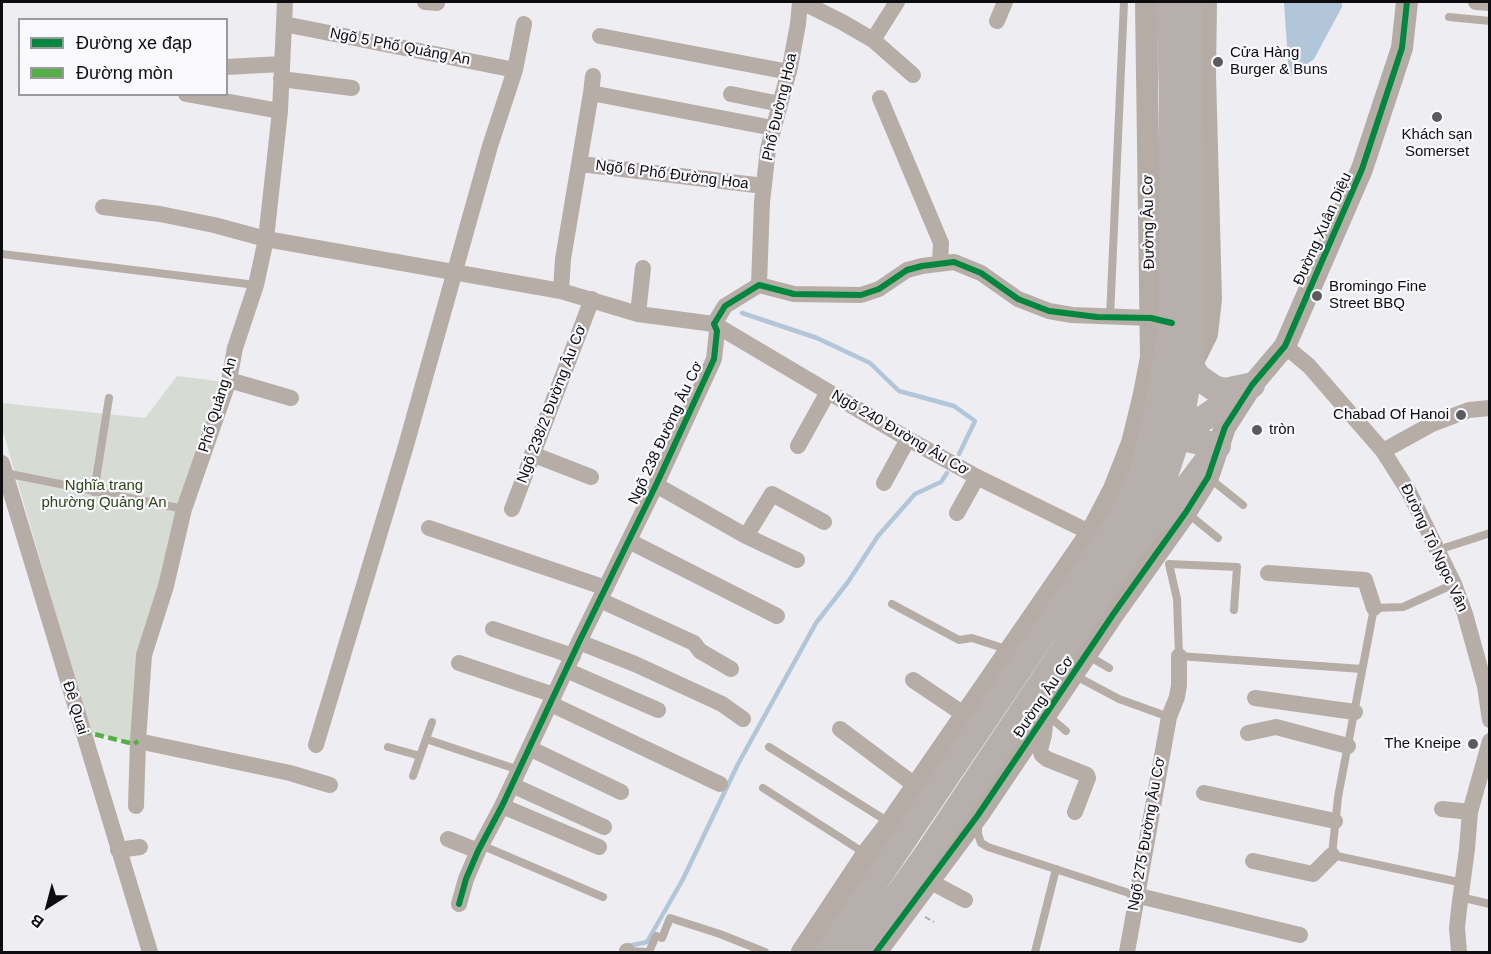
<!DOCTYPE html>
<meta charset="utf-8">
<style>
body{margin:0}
#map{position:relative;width:1491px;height:954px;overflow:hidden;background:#ededf2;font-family:Arial,sans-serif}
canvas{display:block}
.frame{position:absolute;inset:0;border:3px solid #0d0d0f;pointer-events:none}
.legend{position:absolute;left:18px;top:18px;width:210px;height:78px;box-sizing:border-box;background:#f9f9fe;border:2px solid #9b9b9e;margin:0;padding:8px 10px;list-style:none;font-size:18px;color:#0d0d0f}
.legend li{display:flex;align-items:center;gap:12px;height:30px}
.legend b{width:30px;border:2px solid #9b9b9e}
.north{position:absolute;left:18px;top:876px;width:60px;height:60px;-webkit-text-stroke:4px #f9f9fe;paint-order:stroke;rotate:216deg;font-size:16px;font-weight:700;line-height:24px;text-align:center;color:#0d0d0f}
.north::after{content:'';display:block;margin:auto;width:21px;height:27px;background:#0d0d0f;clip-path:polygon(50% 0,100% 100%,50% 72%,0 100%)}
</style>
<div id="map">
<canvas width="1491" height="954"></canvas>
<div class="frame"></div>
<ul class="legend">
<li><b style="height:8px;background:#00873e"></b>Đường xe đạp</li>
<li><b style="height:8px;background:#54b044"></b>Đường mòn</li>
</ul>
<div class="north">B</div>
</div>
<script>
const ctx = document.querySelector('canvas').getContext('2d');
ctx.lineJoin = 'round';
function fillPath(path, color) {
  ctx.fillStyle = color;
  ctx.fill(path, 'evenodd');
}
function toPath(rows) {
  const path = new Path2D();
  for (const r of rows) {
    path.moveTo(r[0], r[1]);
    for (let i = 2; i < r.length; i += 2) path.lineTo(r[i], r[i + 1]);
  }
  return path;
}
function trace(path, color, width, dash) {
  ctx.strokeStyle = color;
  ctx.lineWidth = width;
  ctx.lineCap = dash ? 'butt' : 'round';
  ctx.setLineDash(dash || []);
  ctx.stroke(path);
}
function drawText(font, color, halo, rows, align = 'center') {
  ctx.font = font + ' Arial,sans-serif';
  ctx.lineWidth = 4.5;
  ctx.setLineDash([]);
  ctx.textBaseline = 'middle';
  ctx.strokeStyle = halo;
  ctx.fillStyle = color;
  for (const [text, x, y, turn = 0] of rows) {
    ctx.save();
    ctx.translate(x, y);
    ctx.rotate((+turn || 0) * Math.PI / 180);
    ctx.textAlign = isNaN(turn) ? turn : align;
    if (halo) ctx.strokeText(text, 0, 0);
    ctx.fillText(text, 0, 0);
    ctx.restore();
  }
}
fillPath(toPath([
 [177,376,225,382,175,536,135,744,90,732,2,428,2,403,145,418]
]), '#d6dcd4');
fillPath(toPath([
 [1284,2,1342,2,1342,7,1314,59,1289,77]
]), '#b2c6d9');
trace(toPath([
 [742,313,817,338,870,363,899,391,954,406,975,421,959,454],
 [628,946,647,942,683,879,738,764,816,623,848,582,878,536,915,494,941,482,947,473]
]), '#b2c6d9', 4.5);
trace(toPath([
 [925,917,934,922]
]), '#aeaaa8', 2, [6, 3]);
trace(toPath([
 [1449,17,1490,21],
 [2,254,256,285],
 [1110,317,1124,2],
 [5,473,184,509],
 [1208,477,1243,505],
 [94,492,109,398],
 [1186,512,1218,538],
 [1438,550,1490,533],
 [1454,584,1403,607,1374,608,1338,797,1332,855,1463,883],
 [892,604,959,640,972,638,1009,650],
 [1234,610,1237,567,1169,564,1177,599,1179,656,1362,669],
 [1087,655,1109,668],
 [1074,675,1119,699,1169,717],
 [1046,714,1066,731],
 [426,739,432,722],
 [388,747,420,756],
 [769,747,890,823],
 [413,776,426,739,519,770],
 [763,788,866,854],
 [978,824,978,834,981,843,988,847,1135,895],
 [481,845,603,897],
 [1460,897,1490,904],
 [627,951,649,952,656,936,662,938,670,918,720,934,765,952],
 [1035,952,1056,869]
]), '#b7ada7', 8);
trace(toPath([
 [425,2,437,3],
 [802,2,842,22,873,40,913,75],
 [1476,2,1490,3],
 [997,21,1005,2],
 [284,24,515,70],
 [600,36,789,72],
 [873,40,897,2],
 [226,67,282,64],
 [281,79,352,88],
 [591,93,593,76],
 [186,94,280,111],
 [731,94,780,104],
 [880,98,941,243,940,263],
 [580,164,764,186],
 [103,207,160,214,214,225,266,239,561,291,638,314,714,324,908,439,977,477,1091,533],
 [759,285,762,202,768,149,790,67,798,24,800,2],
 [561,291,563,259,591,93,773,128],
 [638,314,643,268],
 [1285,346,1309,366,1383,451,1409,492,1454,584,1465,614,1485,686,1490,720],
 [229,380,291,398],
 [798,446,828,392],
 [1383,451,1432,424,1469,410,1490,408],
 [532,454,591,477],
 [2,463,150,952],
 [884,483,908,439],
 [656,485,746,536,797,560],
 [512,509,592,299],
 [957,513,977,477],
 [429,528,606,588],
 [746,536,772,494,824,522],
 [629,541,777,616],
 [1268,573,1365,580,1374,608],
 [600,600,694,643,700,651,731,669],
 [493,629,573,656],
 [579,642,635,664,722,704,743,719],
 [459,663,554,695],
 [566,670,658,710],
 [913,680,965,715],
 [1255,698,1355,712],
 [551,704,720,784],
 [1046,715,1044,735,1040,750,1042,755,1047,759,1087,775,1088,778,1075,812],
 [840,729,916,786],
 [1248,733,1276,727,1348,746],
 [138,741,290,773,330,785],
 [316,745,405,449,490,146,515,70,524,24],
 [529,748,621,792],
 [512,785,604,827],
 [1204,793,1335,821],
 [136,806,138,741,144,655,166,586,184,509,229,380,235,348,256,285,266,239,280,111,285,2],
 [502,806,599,847],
 [1442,809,1470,812],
 [448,839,478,851],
 [118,850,140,847],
 [1253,861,1313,874,1332,855],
 [929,881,965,900],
 [1135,895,1300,935],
 [459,904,466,879,478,851,502,806,579,642,656,485,714,359,717,331,714,324,725,306,759,285,794,294,861,295,879,289,907,270,922,266,954,262,981,273,1018,299,1049,311,1072,315,1151,318,1162,320],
 [627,952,627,951],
 [1127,952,1169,717,1177,697,1179,685,1179,656],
 [1459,952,1457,928,1459,909,1467,849,1470,812,1490,741]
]), '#b7ada7', 16);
trace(toPath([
 [1191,366,1207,334,1211,299,1205,75,1206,2],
 [802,952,867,854,891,823,1091,533,1114,489,1132,443,1144,394,1151,357,1146,2],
 [876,952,978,815,1114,613,1186,512,1208,477,1225,427,1252,385,1285,346,1362,169,1402,48,1407,2]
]), '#b6aca6', 22);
trace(toPath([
 [1191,366,1198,377,1214,388,1225,391,1249,386],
 [1178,436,1252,385],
 [1146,527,1167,514,1218,446,1161,433],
 [828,952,1121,518,1141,476,1157,409,1172,323,1172,96,1169,2],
 [858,952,929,851,1145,528,1161,488,1178,436,1191,366,1192,233,1188,2]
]), '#b7afab', 26);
trace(toPath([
 [82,731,134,744,138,741]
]), '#54b044', 4.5, [9, 4.5]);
trace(toPath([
 [459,904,466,879,478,851,502,806,579,642,656,485,714,359,717,331,714,324,725,306,759,285,794,294,861,295,879,289,907,270,922,266,954,262,981,273,1018,299,1049,311,1097,317,1151,318,1172,323],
 [876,952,978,815,1114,613,1186,512,1208,477,1225,427,1252,385,1285,346,1362,169,1402,48,1407,2]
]), '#00873e', 6);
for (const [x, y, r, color] of [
 [1218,62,6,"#5b5b5e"],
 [1437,117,6,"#5b5b5e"],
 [1317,296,6,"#5b5b5e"],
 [1461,415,6,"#5b5b5e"],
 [1257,430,6,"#5b5b5e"],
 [1473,744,6,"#5b5b5e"]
]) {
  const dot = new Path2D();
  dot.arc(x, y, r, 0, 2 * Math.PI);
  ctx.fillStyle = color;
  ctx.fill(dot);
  trace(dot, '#f9f9fe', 2);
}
drawText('15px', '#0d0d0f', '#f9f9fe', [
 ["Ngõ 5 Phố Quảng An",400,47,11],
 ["Phố Đường Hoa",780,107,-77],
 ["Ngõ 6 Phố Đường Hoa",672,175,7],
 ["Đường Âu Cơ",1149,222,-91],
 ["Đường Xuân Diệu",1323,229,-66],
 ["Ngõ 238/2 Đường Âu Cơ",552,404,-69],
 ["Phố Quảng An",218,405,-73],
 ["Ngõ 238 Đường Âu Cơ",666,433,-65],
 ["Ngõ 240 Đường Âu Cơ",900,433,30],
 ["Đường Tô Ngọc Vân",1434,548,65],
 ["Đường Âu Cơ",1044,697,-56],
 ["Đê Quai",75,708,73],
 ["Ngõ 275 Đường Âu Cơ",1147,834,-80]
]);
drawText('15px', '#0d0d0f', '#f9f9fe', [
 ["Cửa Hàng",1230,53],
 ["Burger & Buns",1230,70],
 ["Khách sạn",1437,135,"center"],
 ["Somerset",1437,152,"center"],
 ["Bromingo Fine",1329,287],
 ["Street BBQ",1329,304],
 ["Chabad Of Hanoi",1449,415,"right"],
 ["tròn",1269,430],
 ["The Kneipe",1461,744,"right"]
], 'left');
drawText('15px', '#2f4515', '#f9f9fe', [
 ["Nghĩa trang",104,486],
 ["phường Quảng An",104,503]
]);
</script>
